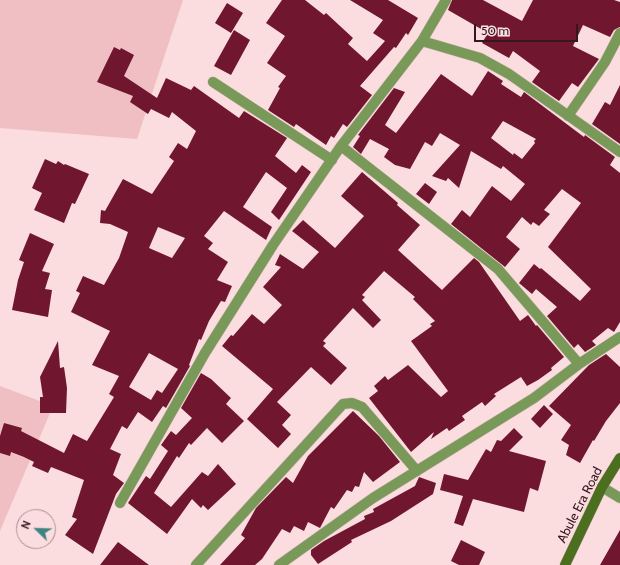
<!DOCTYPE html>
<style>
body{margin:0}
#map{position:relative;width:620px;height:565px;overflow:hidden;background:#fbdcdf;font-family:Cabin,sans-serif}
canvas{display:block}
.north{position:absolute;left:16px;top:509px;width:40px;height:40px;box-sizing:border-box;background:#fbdcdf;border:1px solid #ab8e91;border-radius:50%;rotate:293deg;font-size:11px;font-weight:700;line-height:16px;text-align:center;color:#34181d}
.north::after{content:'';display:block;margin:auto;width:14px;height:18px;background:#3d8581;clip-path:polygon(50% 0,100% 100%,50% 72%,0 100%)}
.scale{position:absolute;left:474px;top:24px;width:104px;height:18px;box-sizing:border-box;border:2px solid #34181d;border-top:0;padding-left:5px;font-size:12px;line-height:14px;white-space:nowrap;color:#34181d;-webkit-text-stroke:3px #fbdcdf;paint-order:stroke}
</style>
<div id="map">
<canvas width="620" height="565"></canvas>
<div class="north">N</div>
<div class="scale">50 m</div>
</div>
<script>
const ctx = document.querySelector('canvas').getContext('2d');
ctx.lineJoin = 'round';
function fillPath(path, color) {
  ctx.fillStyle = color;
  ctx.fill(path, 'evenodd');
}
function toPath(rows) {
  const path = new Path2D();
  for (const r of rows) {
    path.moveTo(r[0], r[1]);
    for (let i = 2; i < r.length; i += 2) path.lineTo(r[i], r[i + 1]);
  }
  return path;
}
function trace(path, color, width, dash) {
  ctx.strokeStyle = color;
  ctx.lineWidth = width;
  ctx.lineCap = dash ? 'butt' : 'round';
  ctx.setLineDash(dash || []);
  ctx.stroke(path);
}
function drawText(font, color, halo, rows, align = 'center') {
  ctx.font = font + ' Cabin,sans-serif';
  ctx.lineWidth = 4;
  ctx.setLineDash([]);
  ctx.textBaseline = 'middle';
  ctx.strokeStyle = halo;
  ctx.fillStyle = color;
  for (const [text, x, y, turn = 0] of rows) {
    ctx.save();
    ctx.translate(x, y);
    ctx.rotate((+turn || 0) * Math.PI / 180);
    ctx.textAlign = isNaN(turn) ? turn : align;
    if (halo) ctx.strokeText(text, 0, 0);
    ctx.fillText(text, 0, 0);
    ctx.restore();
  }
}
fillPath(toPath([
 [0,0,183,0,137,139,0,128],
 [0,386,53,406,0,531]
]), '#f0bfc4');
fillPath(toPath([
 [282,0,305,0,324,15,326,13,353,38,348,44,367,61,385,41,373,33,383,20,350,0,388,0,418,18,408,35,406,33,396,48,394,47,360,86,372,95,347,127,343,124,334,138,331,136,326,145,296,124,294,127,268,110,280,88,278,87,286,76,267,63,285,36,266,23],
 [452,0,483,0,522,21,533,0,614,0,620,2,620,27,614,30,610,37,583,25,573,46,599,59,578,87,572,83,559,101,532,82,540,71,513,51,509,58,482,43,488,33,448,10],
 [227,3,243,13,231,33,215,23],
 [234,30,250,40,231,75,214,66],
 [114,47,120,50,121,48,134,55,124,76,157,98,166,78,191,90,194,86,239,118,244,111,287,138,275,156,296,173,302,165,311,172,279,220,271,212,287,188,266,172,243,207,272,227,266,240,224,211,204,236,213,243,208,249,228,262,217,280,232,286,225,302,221,301,209,321,201,340,199,339,189,365,190,366,166,408,163,406,152,422,138,412,127,429,122,426,110,449,121,454,113,475,124,483,116,494,93,554,65,535,77,519,72,517,84,480,51,467,48,473,32,466,34,462,24,457,11,452,10,456,0,453,0,436,4,423,22,428,21,431,64,453,73,434,87,441,114,397,109,394,119,376,92,365,110,331,71,312,80,293,76,291,83,276,104,285,119,258,128,232,110,224,100,223,101,210,105,211,123,179,152,194,174,161,169,157,178,143,187,149,196,131,172,112,169,118,151,109,148,114,130,102,133,96,97,82],
 [158,227,185,238,172,258,149,248],
 [149,353,178,369,162,393,157,390,151,400,129,387],
 [488,71,503,81,501,84,521,97,524,92,584,137,585,135,615,157,610,165,620,173,620,322,614,332,608,328,592,341,596,345,585,352,578,344,574,348,547,316,557,307,536,289,532,294,519,283,534,264,540,269,541,268,580,301,591,289,548,247,581,203,562,189,544,210,550,214,539,226,533,222,531,225,522,217,506,237,520,249,505,267,451,224,462,210,470,217,492,186,511,201,525,184,503,166,501,169,471,151,459,188,448,178,446,181,432,176,460,145,440,133,432,146,425,142,410,169,395,165,384,157,389,149,370,139,361,154,353,147,360,136,358,135,394,88,405,92,385,125,396,133,441,74,472,96],
 [503,121,536,139,534,141,535,143,522,159,514,153,513,155,491,138],
 [620,85,620,144,592,124,605,102,610,105],
 [45,159,56,164,58,161,64,165,65,164,89,174,75,204,72,203,64,223,34,210,42,193,32,188],
 [362,172,398,203,397,205,420,225,398,250,442,290,474,258,479,262,520,321,528,315,536,326,537,325,564,357,551,368,552,370,538,380,527,386,521,377,494,394,496,396,485,406,482,402,462,416,465,420,449,431,447,428,431,439,434,432,411,452,369,398,378,391,374,386,385,376,388,380,408,365,441,397,448,391,411,341,432,326,430,324,435,321,413,299,415,297,384,271,362,295,365,297,362,300,381,320,373,328,353,308,323,341,326,343,323,346,347,368,331,385,311,367,277,402,291,415,282,425,291,434,278,448,247,419,273,389,222,346,231,335,233,336,252,314,264,324,282,305,263,287,281,267,275,265,280,254,303,269,319,252,292,231,303,220,335,248,364,216,341,196],
 [425,183,437,192,429,204,416,194],
 [30,233,54,244,42,271,50,273,45,289,52,290,48,317,12,310,18,280,24,262,19,260],
 [58,341,60,368,64,367,67,388,66,413,40,413,40,397,43,397,40,377],
 [606,354,620,367,620,403,606,421,594,441,593,440,580,463,566,455,569,445,561,440,571,425,549,406,589,365],
 [201,373,211,379,231,398,226,404,244,421,222,443,207,428,191,445,189,443,179,458,177,456,154,493,171,507,202,472,208,476,218,464,236,484,208,510,203,505,201,508,192,499,167,534,128,503,146,476,150,479,168,451,161,445,171,431,176,435,192,418,181,408],
 [544,405,553,414,540,428,531,419],
 [353,411,379,436,400,462,373,482,364,472,359,487,355,486,352,492,347,490,334,509,331,507,320,528,308,522,304,531,294,526,290,533,282,529,262,559,255,565,220,565,245,538,241,535,256,508,286,477,293,483,308,456],
 [514,428,523,437,509,451,546,461,538,491,530,488,524,512,473,499,463,526,454,523,463,496,440,490,444,474,468,480,486,449,491,452,497,440,501,441],
 [419,477,436,483,433,494,391,521,351,540,352,542,318,564,311,555,311,550,324,541,365,519,364,516,374,512,373,509,415,486],
 [620,530,620,565,600,565],
 [461,540,485,552,479,565,459,565,451,561],
 [118,542,149,565,100,565]
]), '#70172f');
const street = toPath([
 [422,41,480,58,509,74,620,152],
 [213,82,332,160],
 [568,116,605,62,620,33],
 [341,146,498,269,579,364],
 [602,487,620,498],
 [120,503,205,353,273,245,341,146,422,41,446,0],
 [196,565,343,404,352,403,362,407,417,471],
 [279,565,373,498,534,398,579,364,620,337]
]);
const secondary = toPath([
 [565,565,602,487,620,458]
]);
trace(street, '#d7b9bc', 11);
trace(secondary, '#d7b9bc', 11);
trace(street, '#799959', 10);
trace(secondary, '#4c6f1f', 10);
drawText('13px', '#34181d', '#fbdcdf', [
 ["Abule Era Road",580,505,-63]
]);
</script>
